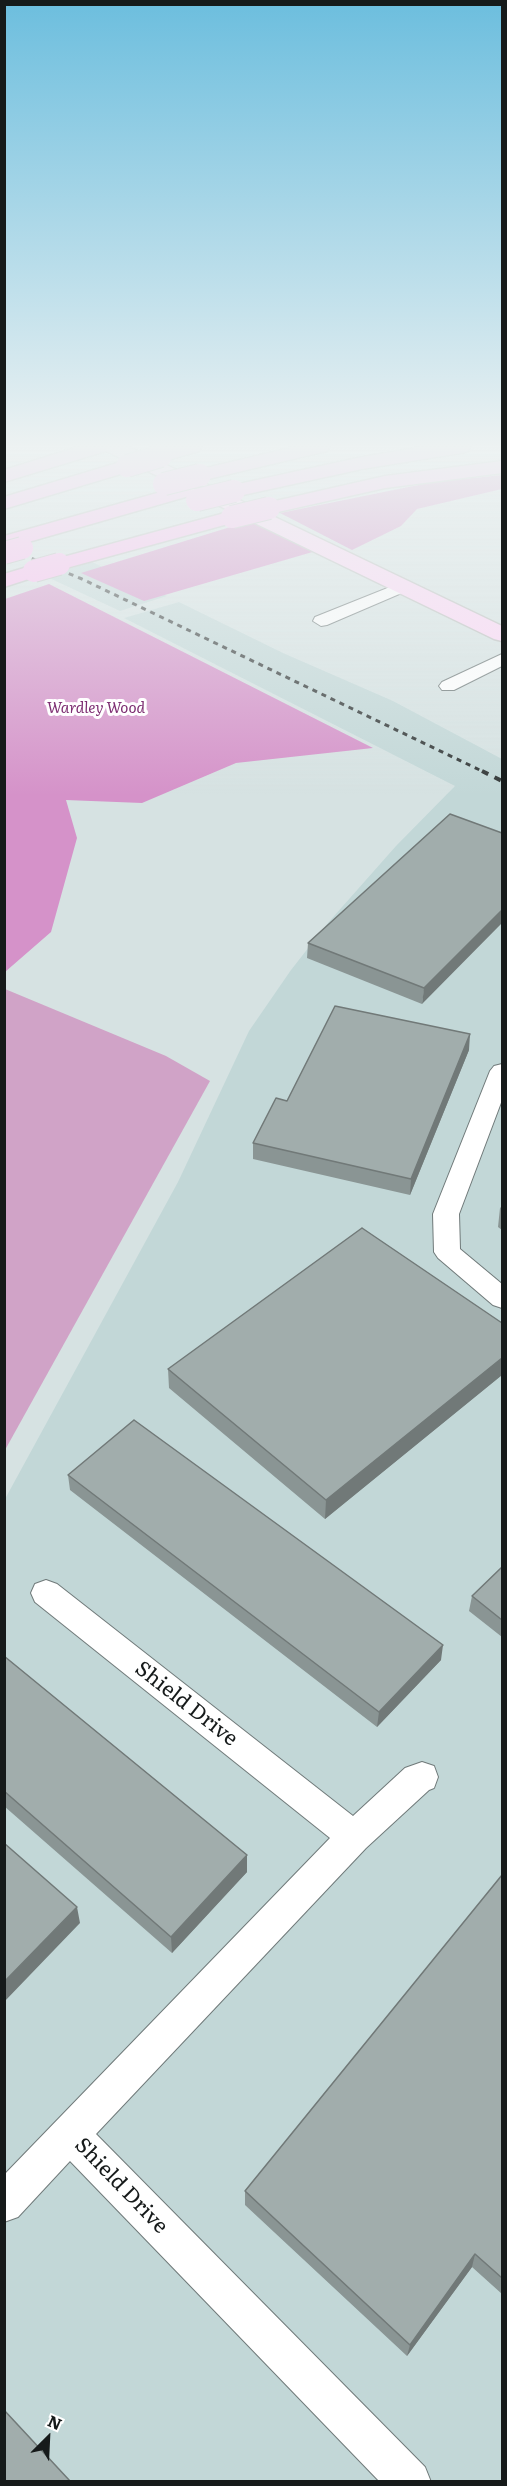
<!DOCTYPE html>
<style>
body{margin:0}
#map{position:relative;width:507px;height:2486px;overflow:hidden;background:#d6e2e2;font-family:Literata,serif}
canvas{display:block}
.frame{position:absolute;inset:0;border:6px solid #161a1a;pointer-events:none}
.north{position:absolute;left:18px;top:2408px;width:60px;height:60px;-webkit-text-stroke:4px #fff;paint-order:stroke;rotate:24deg;font-size:16px;font-weight:700;line-height:24px;text-align:center;color:#161a1a}
.north::after{content:'';display:block;margin:auto;width:21px;height:27px;background:#161a1a;clip-path:polygon(50% 0,100% 100%,50% 72%,0 100%)}
</style>
<div id="map">
<canvas width="507" height="2486"></canvas>
<div class="frame"></div>
<div class="north">N</div>
</div>
<script>
const ctx = document.querySelector('canvas').getContext('2d');
ctx.lineJoin = 'round';
function fillPath(path, color) {
  ctx.fillStyle = color;
  ctx.fill(path, 'evenodd');
}
function toPath(rows) {
  const path = new Path2D();
  for (const r of rows) {
    path.moveTo(r[0], r[1]);
    for (let i = 2; i < r.length; i += 2) path.lineTo(r[i], r[i + 1]);
  }
  return path;
}
function trace(path, color, width, dash) {
  ctx.strokeStyle = color;
  ctx.lineWidth = width;
  ctx.lineCap = dash ? 'butt' : 'round';
  ctx.setLineDash(dash || []);
  ctx.stroke(path);
}
function drawText(font, color, halo, rows, align = 'center') {
  ctx.font = font + ' Literata,serif';
  ctx.lineWidth = 6;
  ctx.setLineDash([]);
  ctx.textBaseline = 'middle';
  ctx.strokeStyle = halo;
  ctx.fillStyle = color;
  for (const [text, x, y, turn = 0] of rows) {
    ctx.save();
    ctx.translate(x, y);
    ctx.rotate((+turn || 0) * Math.PI / 180);
    ctx.textAlign = isNaN(turn) ? turn : align;
    if (halo) ctx.strokeText(text, 0, 0);
    ctx.fillText(text, 0, 0);
    ctx.restore();
  }
}
fillPath(toPath([
 [92,562,167,596,120,611,45,576],
 [179,602,283,653,393,701,502,759,502,2481,5,2482,5,1499,178,1182,249,1031,291,970,327,924,396,846,455,786,124,618]
]), '#c2d7d7');
fillPath(toPath([
 [5,989,166,1056,210,1081,5,1450]
]), '#d0a3c7');
fillPath(toPath([
 [502,475,502,489,417,509,401,526,352,550,280,513,433,482],
 [253,520,316,551,144,601,81,573],
 [49,584,373,748,236,763,142,803,66,800,77,838,51,932,5,972,5,599]
]), '#d592c9');
const minor = toPath([
 [405,581,411,583,413,586,411,589,327,625,321,626,313,621,315,617,405,581],
 [502,654,502,666,454,690,442,690,439,686,442,682,502,654],
 [502,1064,502,1100,459,1214,460,1249,502,1284,502,1308,493,1305,438,1258,434,1252,433,1214,490,1071,494,1066,502,1064],
 [46,1580,57,1584,353,1816,405,1768,422,1762,434,1766,438,1777,434,1788,429,1790,366,1848,96,2134,425,2467,431,2482,380,2482,70,2161,18,2217,4,2222,4,2175,330,1838,35,1602,31,1593,35,1584,46,1580]
]);
const major = toPath([
 [104,447,129,447,502,626,502,641,494,639,106,451,104,447]
]);
const highway = toPath([
 [78,447,108,447,106,451,4,482,4,470,78,447],
 [170,447,201,447,199,451,161,462,154,460,152,456,154,452,170,447],
 [294,447,329,447,327,451,200,481,193,479,190,475,193,471,294,447],
 [423,447,470,447,468,451,461,453,362,469,234,497,227,495,224,491,227,487,234,485,362,457,423,447],
 [127,460,134,462,137,466,134,470,4,509,4,497,127,460],
 [502,461,502,473,385,488,269,514,262,512,259,508,262,504,385,476,502,461],
 [182,486,189,488,192,492,189,496,4,549,4,536,182,486],
 [232,511,239,513,242,517,239,521,59,570,52,568,49,564,52,560,232,511],
 [34,565,41,567,44,571,41,575,4,587,4,574,34,565]
]);
trace(minor, '#707a7a', 2);
trace(major, '#bebfbf', 3);
trace(highway, '#bebfbf', 3);
fillPath(minor, '#fff');
fillPath(major, '#ffd6f7');
fillPath(highway, '#ffbbf2');
trace(toPath([
 [4,547,82,579,486,773]
]), '#333838', 3, [5, 5]);
trace(toPath([
 [482,771,502,781]
]), '#333838', 4, [7, 7]);
const highwayBridge = toPath([
 [127,466,161,456],
 [164,484,200,475],
 [197,500,234,491],
 [232,517,269,508],
 [4,553,22,548],
 [34,571,59,564]
]);
trace(highwayBridge, '#bebfbf', 24, []);
trace(highwayBridge, '#ffbbf2', 22);
fillPath(toPath([
 [450,814,422,1004,307,958,308,943],
 [469,1050,410,1195,253,1159,253,1143,287,1101],
 [502,1206,502,1230,498,1227,500,1208],
 [502,1323,502,1375,325,1519,169,1388,168,1369],
 [68,1475,441,1660,377,1727,70,1490],
 [502,1567,502,1637,469,1611,472,1596],
 [4,1656,247,1855,247,1872,172,1953,4,1806],
 [502,1875,502,2294,472,2267,407,2356,245,2205,245,2191]
]), '#8a9594');
fillPath(toPath([
 [502,910,502,923,422,1004,424,988],
 [470,1034,469,1050,410,1195,411,1179],
 [502,1358,502,1375,325,1519,326,1500],
 [443,1645,441,1660,377,1727,379,1712],
 [247,1855,247,1872,172,1953,171,1937],
 [77,1907,80,1923,4,2002,4,1982],
 [475,2254,472,2267,407,2356,410,2345]
]), '#717978');
const building = toPath([
 [450,814,502,833,502,910,424,988,308,943,450,814],
 [335,1006,470,1034,411,1179,253,1143,276,1098,287,1101,335,1006],
 [362,1228,502,1323,502,1358,326,1500,168,1369,362,1228],
 [134,1420,443,1645,379,1712,68,1475,134,1420],
 [502,1567,502,1620,472,1596,502,1567],
 [4,1656,247,1855,171,1937,4,1791,4,1656],
 [4,1843,77,1907,4,1982,4,1843],
 [502,1875,502,2278,475,2254,410,2345,245,2191,502,1875],
 [4,2410,70,2481,4,2481,4,2410]
]);
fillPath(building, '#a1adac');
trace(building, '#717978', 1.5);
const sky = ctx.createLinearGradient(0, 0, 0, 796);
sky.addColorStop(0, '#6cbede');
sky.addColorStop(0.56, '#edf2f2');
sky.addColorStop(1, '#edf2f200');
ctx.fillStyle = sky;
ctx.fillRect(0, 0, 507, 796);
drawText('italic 15px', '#7d2e72', '#fff', [
 ["Wardley Wood",96,709]
]);
drawText('21px', '#161a1a', '#fff', [
 ["Shield Drive",186,1704,38],
 ["Shield Drive",121,2186,46]
]);
</script>
